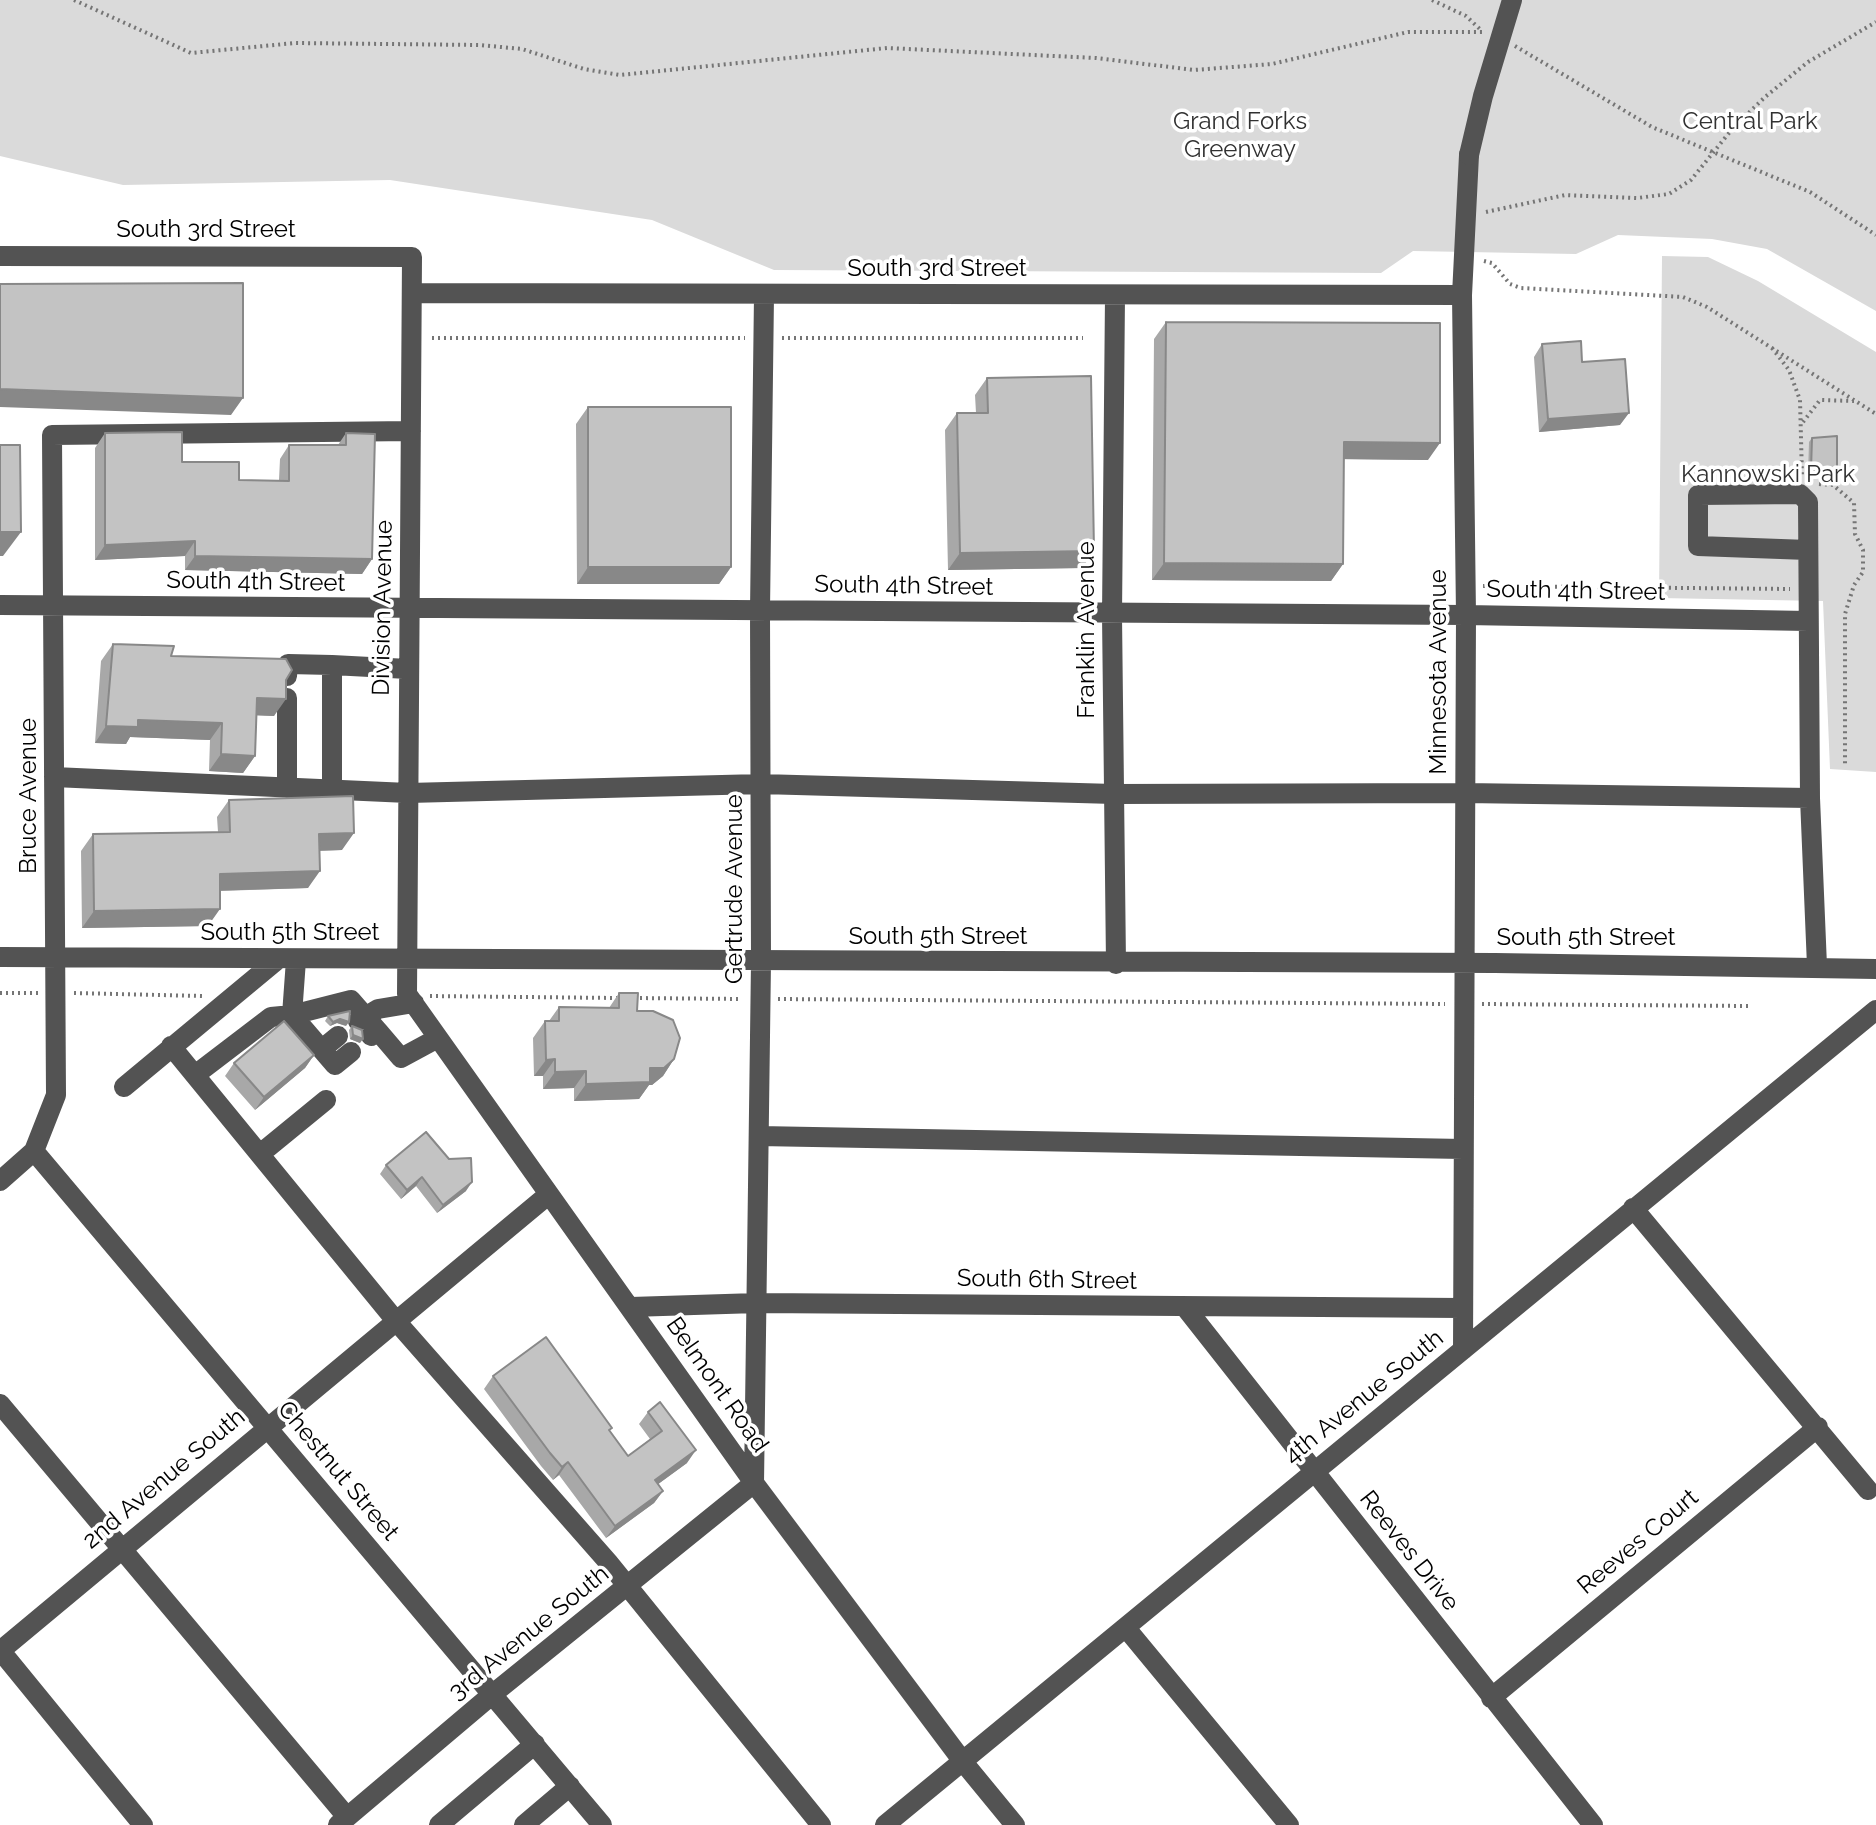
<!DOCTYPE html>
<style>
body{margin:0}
canvas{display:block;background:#fff}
</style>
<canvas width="1876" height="1825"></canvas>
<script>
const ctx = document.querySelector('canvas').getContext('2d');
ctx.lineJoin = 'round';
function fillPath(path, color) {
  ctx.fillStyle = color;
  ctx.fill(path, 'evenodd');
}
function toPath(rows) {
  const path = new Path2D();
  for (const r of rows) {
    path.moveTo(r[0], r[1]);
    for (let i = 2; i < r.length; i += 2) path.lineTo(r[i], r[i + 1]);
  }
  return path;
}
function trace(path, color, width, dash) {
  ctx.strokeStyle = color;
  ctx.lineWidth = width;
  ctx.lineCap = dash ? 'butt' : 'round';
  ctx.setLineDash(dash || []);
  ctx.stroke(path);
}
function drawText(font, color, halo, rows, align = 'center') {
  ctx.font = font + ' Raleway,sans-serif';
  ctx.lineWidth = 7;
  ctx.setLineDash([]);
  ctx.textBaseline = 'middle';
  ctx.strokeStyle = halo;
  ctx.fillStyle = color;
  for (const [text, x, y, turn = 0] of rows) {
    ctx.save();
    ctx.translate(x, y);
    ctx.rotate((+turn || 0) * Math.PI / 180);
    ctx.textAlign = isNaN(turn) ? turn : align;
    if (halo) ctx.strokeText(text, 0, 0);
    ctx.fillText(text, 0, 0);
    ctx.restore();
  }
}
fillPath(toPath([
 [0,0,1876,0,1876,311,1767,249,1712,239,1618,235,1576,254,1413,251,1381,273,774,270,652,220,390,180,123,185,0,156],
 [1662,256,1708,257,1758,281,1876,352,1876,772,1830,769,1823,601,1659,598]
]), '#dadada');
trace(toPath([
 [74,0,191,53,295,43,480,45,522,49,584,69,620,75,887,48,1096,58,1194,70,1272,64,1408,32,1482,32],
 [1432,0,1466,16,1482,31],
 [1515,46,1652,127,1810,192,1876,235],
 [1486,212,1565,195,1637,198,1669,194,1691,180,1733,128,1765,97,1808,62,1876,22],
 [1484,261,1492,263,1510,284,1521,288,1683,297,1707,307,1876,414],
 [432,338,745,338],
 [782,338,1083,338],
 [1772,348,1789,370,1800,400,1802,476],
 [1803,422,1820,400,1854,401],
 [1819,484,1833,485,1854,503,1855,534,1863,550,1863,572,1854,585,1845,614,1845,767],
 [1483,586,1790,589],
 [0,993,38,993],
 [74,993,202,996],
 [430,996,617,998],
 [634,998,741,999],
 [778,999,1445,1004],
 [1482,1004,1748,1006]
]), '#757575', 4, [2, 4]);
trace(toPath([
 [0,256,412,257,407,994,754,1483,964,1763,1015,1825],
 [413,293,1462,295],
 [1115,296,1112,615,1116,964],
 [1808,550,1698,546,1698,495,1800,494,1808,502,1810,798,1817,966],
 [0,605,1466,615,1808,621],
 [287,676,288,664,332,665],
 [54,777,408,793,761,784,1114,794,1465,793,1810,798],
 [287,788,287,698],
 [332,790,332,665,408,669],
 [0,957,1495,963,1876,969],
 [296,960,292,1015,351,1000,378,1031],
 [358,1021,378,1009,414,1003],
 [371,1036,378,1031,401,1058,438,1038],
 [171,1046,396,1321,608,1562,821,1825],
 [322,1049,338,1036],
 [195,1075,271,1017,292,1015,335,1065,351,1052],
 [124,1087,277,960],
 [759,1136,1463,1149],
 [34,1151,602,1825],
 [260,1154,326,1100],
 [0,1181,34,1151,56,1095,52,435,411,431],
 [1633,1208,1868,1490],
 [631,1307,757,1303,1462,1308],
 [1185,1307,1593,1825],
 [1463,1350,1466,615,1462,295,1469,155],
 [0,1404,347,1817],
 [1126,1628,1289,1825],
 [0,1650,143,1825],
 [0,1651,548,1195],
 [1491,1698,1818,1427],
 [338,1825,494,1693,754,1483,761,962,760,610,764,295],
 [439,1825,535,1744],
 [524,1825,570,1786],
 [885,1825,1876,1010]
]), '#535353', 20);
trace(toPath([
 [1469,155,1483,96,1512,0]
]), '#535353', 20);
fillPath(toPath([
 [1166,322,1428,460,1344,459,1343,564,1331,581,1152,580,1154,339],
 [1542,344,1582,362,1620,425,1539,432,1534,357],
 [987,378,1094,551,1082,568,948,570,945,430,957,413,976,413,975,395],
 [588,407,731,567,719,584,577,584,576,424],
 [105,433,182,462,239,480,279,480,280,459,289,445,338,445,346,433,372,559,362,574,185,570,185,556,95,560,95,448],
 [1812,438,1834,473,1808,475,1809,442],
 [113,644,286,680,274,716,256,715,255,756,243,773,209,771,210,740,130,737,126,744,95,743,101,661],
 [229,800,342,850,319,851,308,888,220,891,208,926,82,928,81,851,93,834,218,832,217,817],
 [619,993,637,1011,674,1059,663,1076,652,1085,649,1085,639,1099,574,1101,574,1088,543,1089,543,1076,534,1076,533,1038,545,1021,549,1021,559,1007,609,1008],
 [328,1016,346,1026,337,1023,330,1026,325,1021],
 [352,1026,360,1043,350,1039,349,1030],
 [314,1055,305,1068,255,1110,225,1076,234,1063],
 [386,1165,466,1191,437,1213,416,1186,401,1199,380,1174],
 [493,1376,610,1431,628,1456,650,1439,639,1424,648,1412,687,1463,658,1484,663,1491,654,1503,606,1538,559,1475,553,1480,541,1466,484,1389]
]), '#a8a8a8');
fillPath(toPath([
 [0,389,243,398,231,415,0,407],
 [1629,413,1620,425,1539,432,1548,419],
 [1344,442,1440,443,1428,460,1332,459],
 [1837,469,1834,473,1808,475,1811,470],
 [0,532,21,532,3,556,0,556],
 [195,541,185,556,95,560,105,545],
 [1094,551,1082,568,948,570,960,553],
 [195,556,372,559,362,574,185,570],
 [1164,563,1343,564,1331,581,1152,580],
 [588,567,731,567,719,584,577,584],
 [257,698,286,699,274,716,245,715],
 [138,720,222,723,210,740,130,737,126,744,95,743,106,726],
 [221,754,255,756,243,773,209,771],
 [354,833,342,850,307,851,319,834],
 [320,871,308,888,208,891,220,874],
 [220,909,208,926,82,928,94,911],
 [340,1019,349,1022,346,1026,337,1023,330,1026,333,1022],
 [353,1035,363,1039,360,1043,350,1039],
 [314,1055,305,1068,255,1110,264,1097],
 [555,1059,543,1076,534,1076,546,1060],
 [674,1059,663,1076,652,1085,649,1085,639,1099,574,1101,586,1084,650,1068],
 [586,1071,574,1088,543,1089,555,1072],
 [422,1177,416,1186,401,1199,407,1190],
 [472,1182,466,1191,437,1213,443,1205],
 [696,1450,687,1463,646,1493,655,1480],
 [568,1462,559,1475,553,1480,562,1467],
 [663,1491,654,1503,606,1538,615,1526]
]), '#888');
const building = toPath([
 [243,283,243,398,0,389,0,284,243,283],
 [1166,322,1440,323,1440,443,1344,442,1343,564,1164,563,1166,322],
 [1581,341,1582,362,1625,359,1629,413,1548,419,1542,344,1581,341],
 [1091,376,1094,551,960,553,957,413,988,413,987,378,1091,376],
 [588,407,731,407,731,567,588,567,588,407],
 [182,432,182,462,239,462,239,480,289,481,289,445,346,445,346,433,375,434,372,559,195,556,195,541,105,545,105,433,182,432],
 [1837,436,1837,469,1811,470,1812,438,1837,436],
 [0,445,20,445,21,532,0,532,0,445],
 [113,644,174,646,171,656,286,659,292,670,286,680,286,699,257,698,255,756,221,754,222,723,138,720,138,727,106,726,113,644],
 [353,796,354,833,319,834,320,871,220,874,220,909,94,911,93,834,230,832,229,800,353,796],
 [619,993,638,993,637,1011,653,1011,673,1020,680,1038,674,1059,664,1068,650,1068,650,1082,586,1084,586,1071,555,1072,555,1059,546,1060,545,1021,559,1021,559,1007,619,1008,619,993],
 [350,1011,349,1022,340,1019,333,1022,328,1016,350,1011],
 [284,1021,314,1055,264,1097,234,1063,284,1021],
 [352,1026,362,1030,363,1039,353,1035,352,1026],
 [426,1132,449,1159,471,1158,472,1182,443,1205,422,1177,407,1190,386,1165,426,1132],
 [546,1337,612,1428,609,1430,628,1456,662,1431,648,1412,660,1402,696,1450,655,1480,663,1491,615,1526,568,1462,562,1467,550,1453,493,1376,546,1337]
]);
fillPath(building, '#c3c3c3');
trace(building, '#888', 2);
drawText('24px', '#313131', '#fff', [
 ["Grand Forks",1240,122],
 ["Greenway",1240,150],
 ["Central Park",1750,122],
 ["Kannowski Park",1768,475]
]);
drawText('24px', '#000', '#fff', [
 ["South 3rd Street",206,230],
 ["South 3rd Street",937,269],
 ["South 4th Street",256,582,1],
 ["South 4th Street",904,586,1],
 ["South 4th Street",1576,591,1],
 ["Division Avenue",383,608,-89],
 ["Franklin Avenue",1087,630,-90],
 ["Minnesota Avenue",1439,672,-90],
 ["Bruce Avenue",29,796,-90],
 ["Gertrude Avenue",735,889,-90],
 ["South 5th Street",290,933],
 ["South 5th Street",938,937],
 ["South 5th Street",1586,938],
 ["South 6th Street",1047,1280,1],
 ["Belmont Road",717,1385,55],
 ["4th Avenue South",1364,1397,-39],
 ["Chestnut Street",338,1471,50],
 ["2nd Avenue South",164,1479,-40],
 ["Reeves Court",1638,1542,-40],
 ["Reeves Drive",1409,1551,52],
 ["3rd Avenue South",529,1633,-39]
]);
</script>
